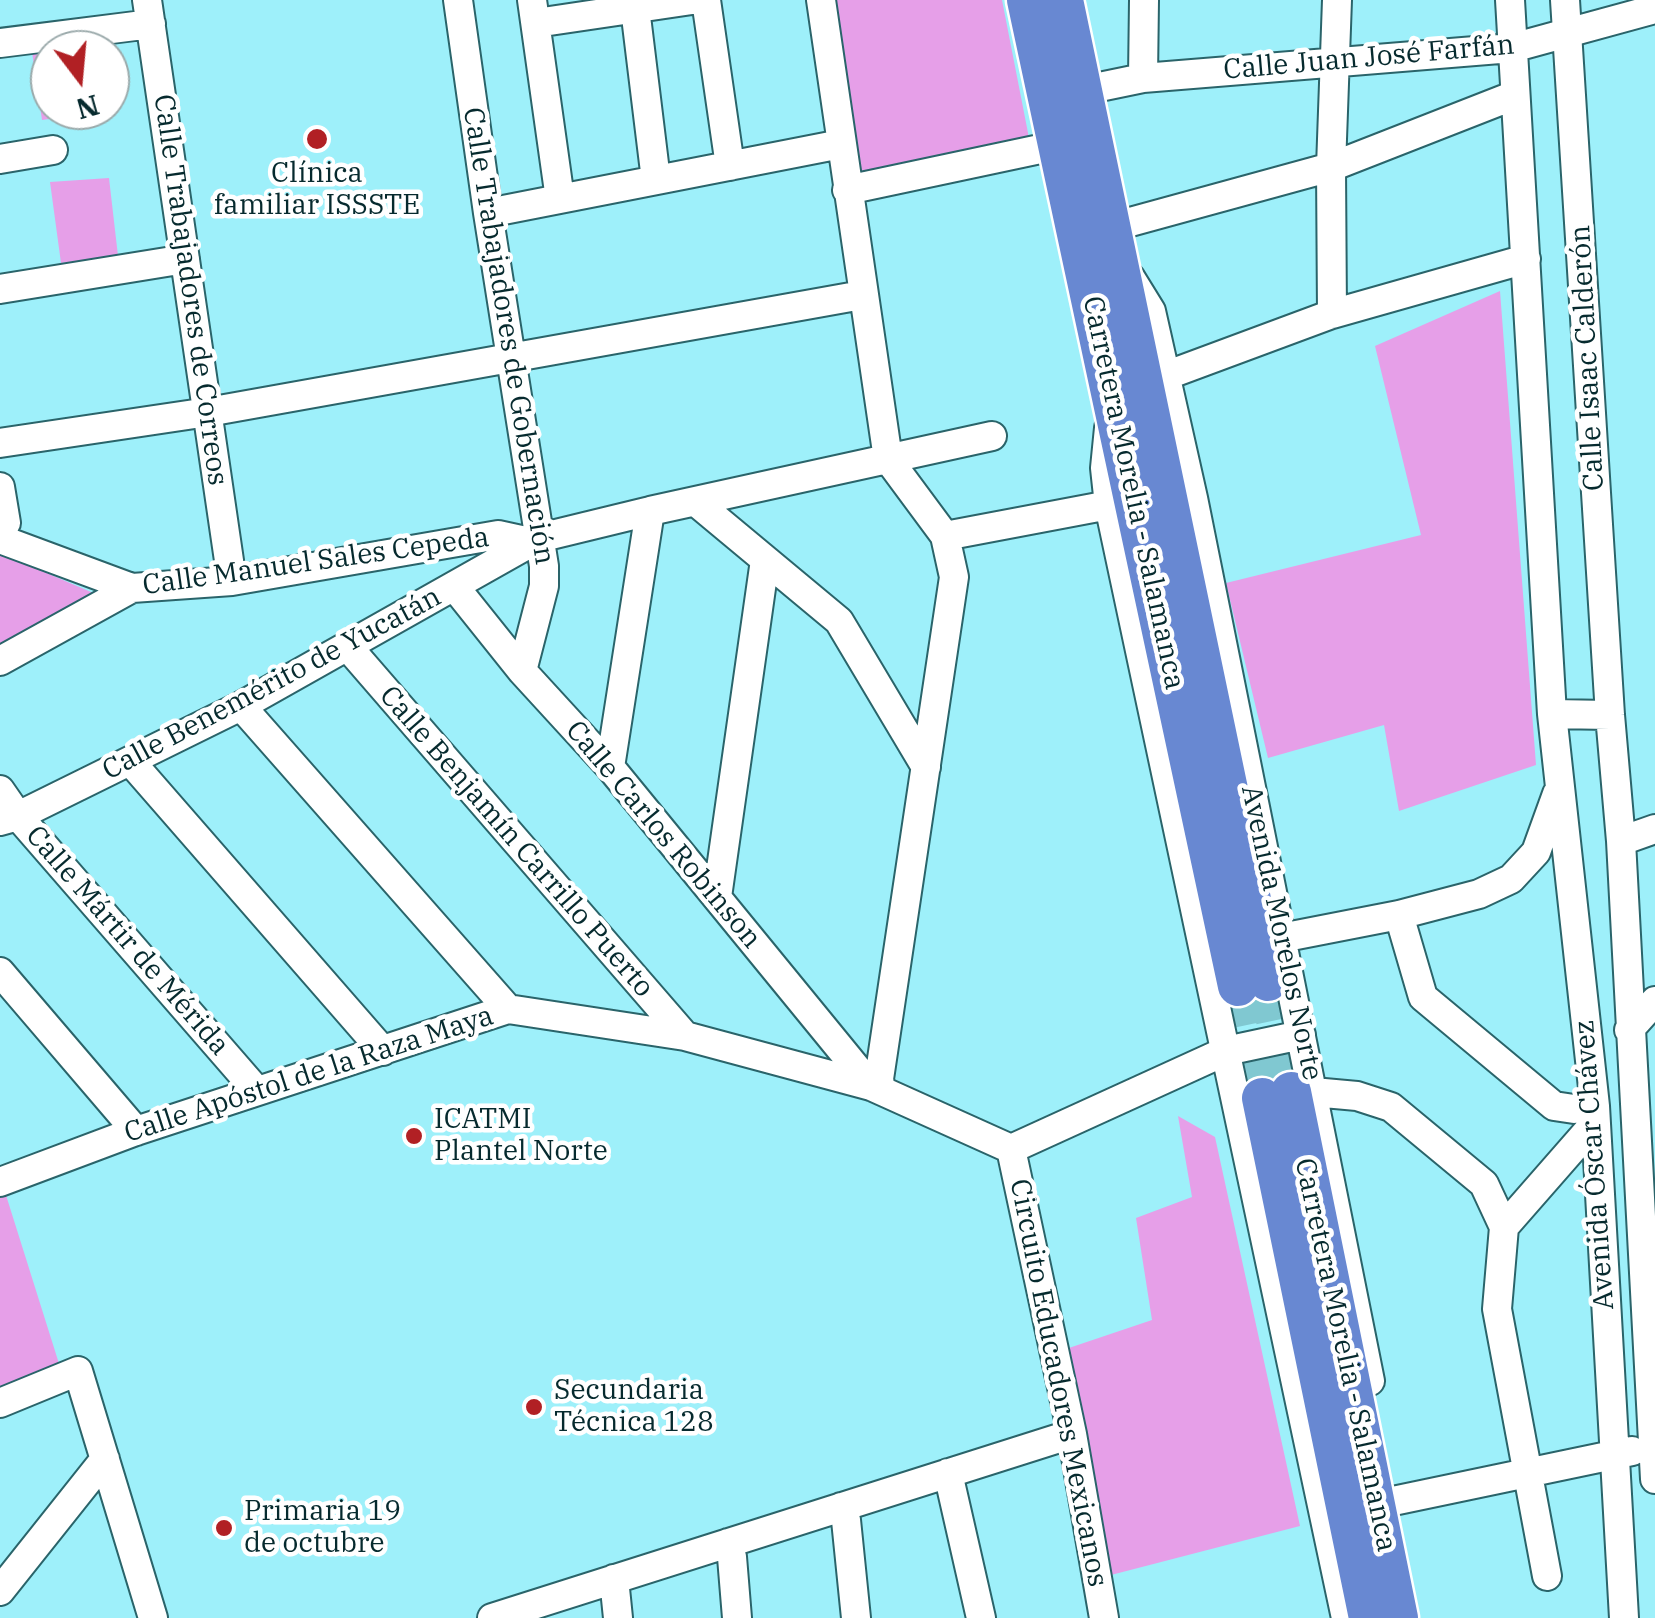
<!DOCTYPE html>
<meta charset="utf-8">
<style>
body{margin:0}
#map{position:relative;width:1655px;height:1618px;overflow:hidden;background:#9ef0fa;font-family:"IBM Plex Serif",serif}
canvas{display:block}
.north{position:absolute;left:30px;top:30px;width:100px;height:100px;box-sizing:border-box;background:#fff;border:2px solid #9baaab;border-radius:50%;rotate:164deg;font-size:28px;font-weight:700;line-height:40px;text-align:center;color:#062a2e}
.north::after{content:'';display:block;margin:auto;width:35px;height:45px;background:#b12024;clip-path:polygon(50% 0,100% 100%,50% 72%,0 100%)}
</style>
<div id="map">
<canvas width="1655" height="1618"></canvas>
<div class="north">N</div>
</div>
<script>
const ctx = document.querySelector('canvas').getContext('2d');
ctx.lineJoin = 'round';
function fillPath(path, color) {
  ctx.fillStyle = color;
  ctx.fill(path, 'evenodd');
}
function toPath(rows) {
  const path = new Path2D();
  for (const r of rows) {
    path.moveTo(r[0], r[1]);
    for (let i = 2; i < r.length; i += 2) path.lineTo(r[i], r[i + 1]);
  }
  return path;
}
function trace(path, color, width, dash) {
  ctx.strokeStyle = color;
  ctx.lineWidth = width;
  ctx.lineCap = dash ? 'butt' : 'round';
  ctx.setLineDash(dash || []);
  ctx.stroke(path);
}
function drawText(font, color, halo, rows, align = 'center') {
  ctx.font = font + ' "IBM Plex Serif",serif';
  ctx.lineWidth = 9;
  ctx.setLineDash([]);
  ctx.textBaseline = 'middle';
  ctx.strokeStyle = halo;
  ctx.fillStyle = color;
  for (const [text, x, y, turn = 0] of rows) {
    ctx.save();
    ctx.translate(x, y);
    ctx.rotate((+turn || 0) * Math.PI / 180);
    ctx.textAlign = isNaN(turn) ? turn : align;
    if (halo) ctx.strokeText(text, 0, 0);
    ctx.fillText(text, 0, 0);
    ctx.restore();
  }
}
fillPath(toPath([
 [835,0,1002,0,1029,138,858,173],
 [50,50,50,110,97,112,42,120,32,52],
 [109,178,118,256,61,263,50,182],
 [1500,291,1536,765,1399,811,1384,725,1268,758,1226,583,1421,535,1375,346],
 [0,554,42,571,98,595,0,647],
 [1178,1116,1215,1137,1300,1526,1111,1575,1060,1351,1152,1320,1136,1218,1192,1197],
 [5,1192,61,1370,0,1389,0,1194]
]), '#e69fe8');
trace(toPath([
 [1268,981,1291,1092],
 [1238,986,1262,1098]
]), '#80c8d1', 40, [40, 20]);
const minor = toPath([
 [147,0,232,581],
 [458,0,488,213,544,566,544,586,522,671],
 [532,0,560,199],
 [634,0,656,180],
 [706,0,730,166],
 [821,0,888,459,945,536,954,577,879,1079,881,1090],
 [1510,0,1552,714,1595,1106,1624,1618],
 [1565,0,1610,715,1621,841,1655,1479],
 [536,23,692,0],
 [0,43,151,24],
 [1143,78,1144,0],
 [1080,91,1143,78,1512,48,1655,9],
 [0,159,53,150],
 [847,190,1059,145],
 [488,213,841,144],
 [1112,227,1331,167,1515,95],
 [1130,277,1151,311,1193,498,1370,1381],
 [0,289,185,259],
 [1332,314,1331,167,1337,0],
 [1165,376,1332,314,1526,259],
 [1109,428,1105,468,1109,505,1346,1618],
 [0,443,208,412,862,295],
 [0,487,6,523],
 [696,502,839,621,926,767],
 [945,536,1109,505],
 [0,539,132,588],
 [454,586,522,671,610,767,871,1086],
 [348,647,685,1036],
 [0,661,132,588,232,581,498,535,530,542],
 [241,706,508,1009],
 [1552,714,1610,715],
 [131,762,383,1051],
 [610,767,650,511],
 [0,790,18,816,257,1091],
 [0,821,18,816,241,706,539,538,650,511,992,436],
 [1621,841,1655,829],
 [717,897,765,560],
 [1399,915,1423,997,1554,1106,1574,1109,1595,1106],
 [1281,938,1399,915,1479,894,1511,879,1536,852,1557,794],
 [0,972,136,1131],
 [1629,1030,1655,1001],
 [1313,1092,1357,1096,1391,1107,1484,1184,1504,1227,1497,1309,1547,1576],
 [1011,1149,1072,1434,1104,1618],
 [0,1182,136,1131,508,1009,685,1036,871,1086,1011,1149,1226,1051,1301,1035],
 [1504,1227,1595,1123],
 [0,1403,78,1371,153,1618],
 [948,1473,981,1618],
 [1393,1501,1632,1451],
 [841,1507,846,1520,856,1618],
 [728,1543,732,1557,737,1618],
 [614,1579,618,1618],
 [0,1591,105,1459],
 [492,1618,1072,1434]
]);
const highway = toPath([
 [1027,0,1238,986],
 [1063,0,1268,981],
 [1291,1092,1398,1618],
 [1262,1098,1369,1618]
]);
trace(minor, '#2a646a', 32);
trace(highway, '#fff', 45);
trace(minor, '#fff', 28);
trace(highway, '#6888d2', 40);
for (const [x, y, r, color] of [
 [317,139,12,"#b12024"],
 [414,1136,10,"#b12024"],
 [534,1407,10,"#b12024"],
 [224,1528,10,"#b12024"]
]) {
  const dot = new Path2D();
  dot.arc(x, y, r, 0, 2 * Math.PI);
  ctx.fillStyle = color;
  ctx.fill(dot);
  trace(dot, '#fff', 4);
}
drawText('28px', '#062a2e', '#fff', [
 ["Calle Juan José Farfán",1369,58,-5],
 ["Calle Trabajadores de Correos",190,290,82],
 ["Calle Trabajadores de Gobernación",508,336,81],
 ["Calle Isaac Calderón",1588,358,-93],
 ["Carretera Morelia - Salamanca",1133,493,78],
 ["Calle Manuel Sales Cepeda",316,562,-8],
 ["Calle Benemérito de Yucatán",272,684,-28],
 ["Calle Carlos Robinson",663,835,50],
 ["Calle Benjamín Carrillo Puerto",516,842,49],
 ["Avenida Morelos Norte",1281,933,78],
 ["Calle Mártir de Mérida",127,941,49],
 ["Calle Apóstol de la Raza Maya",309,1075,-18],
 ["Avenida Óscar Chávez",1595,1165,-94],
 ["Carretera Morelia - Salamanca",1345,1355,78],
 ["Circuito Educadores Mexicanos",1058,1383,79]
]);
drawText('28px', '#062a2e', '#fff', [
 ["Clínica",317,174,"center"],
 ["familiar ISSSTE",317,206,"center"],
 ["ICATMI",434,1120],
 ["Plantel Norte",434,1152],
 ["Secundaria",554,1391],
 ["Técnica 128",554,1423],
 ["Primaria 19",244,1512],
 ["de octubre",244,1544]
], 'left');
</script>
